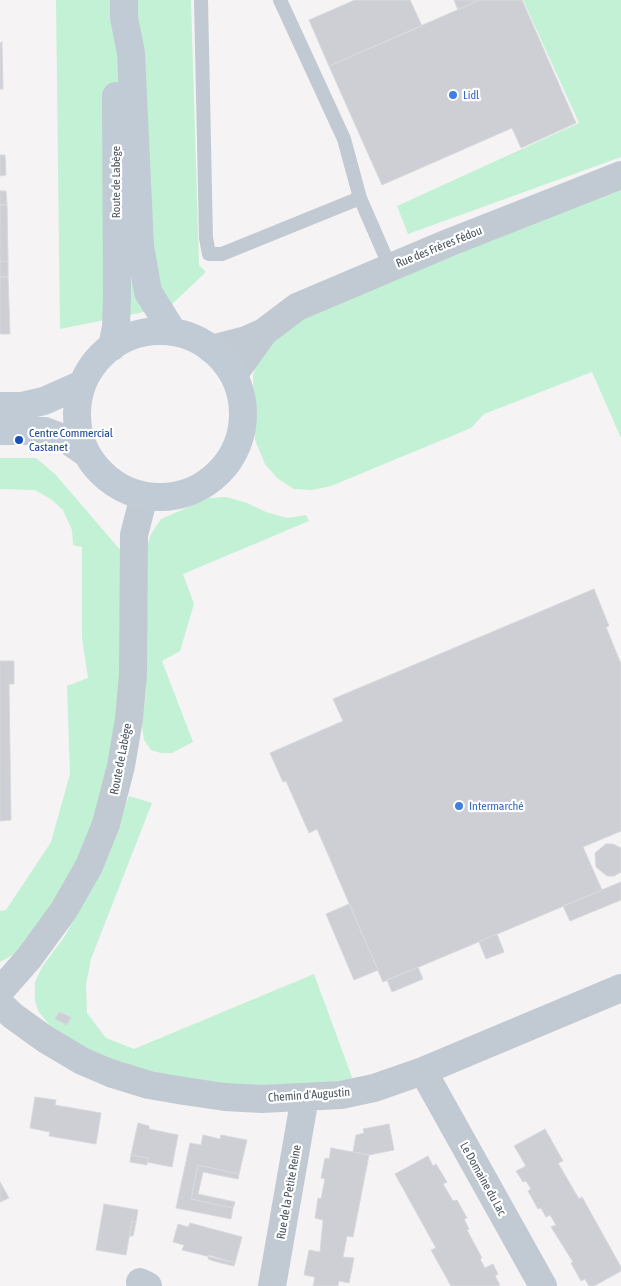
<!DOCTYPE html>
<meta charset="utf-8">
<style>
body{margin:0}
canvas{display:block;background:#f5f3f3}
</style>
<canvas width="621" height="1286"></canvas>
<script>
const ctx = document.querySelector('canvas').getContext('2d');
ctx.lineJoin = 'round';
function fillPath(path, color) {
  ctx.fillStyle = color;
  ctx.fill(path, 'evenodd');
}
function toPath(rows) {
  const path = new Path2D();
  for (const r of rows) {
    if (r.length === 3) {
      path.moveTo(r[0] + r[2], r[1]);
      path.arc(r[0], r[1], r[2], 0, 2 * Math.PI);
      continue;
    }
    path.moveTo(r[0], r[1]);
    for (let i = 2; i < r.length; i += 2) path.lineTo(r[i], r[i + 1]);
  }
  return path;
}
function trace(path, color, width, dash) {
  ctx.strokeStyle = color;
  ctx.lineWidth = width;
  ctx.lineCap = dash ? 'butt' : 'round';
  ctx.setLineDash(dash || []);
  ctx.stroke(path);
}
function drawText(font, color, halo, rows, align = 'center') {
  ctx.font = font + ' "Asap Condensed",sans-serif';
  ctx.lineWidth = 4.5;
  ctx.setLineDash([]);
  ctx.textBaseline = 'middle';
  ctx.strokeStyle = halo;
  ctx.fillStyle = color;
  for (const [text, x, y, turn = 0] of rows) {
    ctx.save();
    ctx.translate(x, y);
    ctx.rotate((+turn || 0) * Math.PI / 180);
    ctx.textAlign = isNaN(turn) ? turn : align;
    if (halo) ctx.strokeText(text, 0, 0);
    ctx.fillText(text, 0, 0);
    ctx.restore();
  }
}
fillPath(toPath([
 [56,0,191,0,199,265,206,272,169,307,60,329],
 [523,0,621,0,621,157,408,234,397,206,579,123],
 [621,190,621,438,592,372,484,414,471,428,331,486,312,490,294,489,277,478,265,464,255,440,253,376,259,354,303,317,454,250],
 [0,458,36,458,55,474,122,552,122,696,102,805,65,891,22,950,0,962,0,911,6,910,51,842,70,774,67,686,88,678,82,638,82,547,73,545,72,530,63,510,52,500,35,490,0,489],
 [226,497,247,503,266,512,287,518,306,515,309,521,183,574,194,604,180,651,162,661,193,742,172,753,161,753,151,750,144,740,142,725,146,690,145,552,151,534,161,519,209,498],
 [129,796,152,803,91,959,86,985,87,1013,106,1038,134,1049,314,974,353,1080,281,1086,213,1085,117,1066,53,1029,38,1011,35,1000,35,982,42,967,65,936,97,876]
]), '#c3f1d5');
const building = toPath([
 [355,0,410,0,422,26,329,66,309,20,355,0],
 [454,0,480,0,458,10,454,0],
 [480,0,522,0,576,123,521,148,512,128,382,185,329,66,480,0],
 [2,42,3,89,0,89,0,43,2,42],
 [0,155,5,155,6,175,0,176,0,155],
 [0,191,6,191,7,205,0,205,0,191],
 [0,205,7,205,8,261,0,262,0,205],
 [8,261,8,277,0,277,0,262,8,261],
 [0,277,8,277,10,334,0,334,0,277],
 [594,589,609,626,606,627,621,664,621,831,583,847,602,890,383,982,317,829,309,833,286,781,283,782,270,753,343,721,333,699,594,589],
 [0,661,14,661,14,684,9,684,11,820,0,821,0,661],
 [606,844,613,844,621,848,621,872,614,876,607,876,596,867,595,853,606,844],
 [621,882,621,900,570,921,563,906,621,882],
 [349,904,378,970,354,980,326,914,349,904],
 [497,934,504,952,486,959,479,942,497,934],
 [418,967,423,979,392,992,387,980,418,967],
 [59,1012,71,1017,67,1025,55,1019,59,1012],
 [35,1097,56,1100,55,1105,101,1113,96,1144,49,1136,50,1132,30,1128,35,1097],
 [138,1123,149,1126,149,1129,178,1135,172,1167,147,1162,148,1158,131,1155,138,1123],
 [389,1124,394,1150,369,1155,353,1152,356,1135,364,1133,363,1129,389,1124],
 [545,1129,563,1161,558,1163,579,1199,582,1197,621,1267,621,1271,594,1286,589,1286,585,1279,581,1281,571,1263,573,1262,551,1227,556,1225,550,1215,546,1217,541,1208,538,1209,528,1191,531,1189,526,1181,523,1182,516,1171,526,1166,514,1146,545,1129],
 [203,1135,220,1139,221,1135,247,1140,239,1174,198,1165,191,1199,233,1208,231,1219,176,1208,190,1143,201,1145,203,1135],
 [331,1148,369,1155,353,1237,347,1236,343,1257,354,1258,349,1283,339,1281,338,1286,313,1286,315,1277,304,1275,309,1250,320,1252,323,1220,315,1218,318,1198,321,1199,325,1179,321,1178,325,1158,329,1159,331,1148],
 [131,1155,148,1158,147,1165,130,1162,131,1155],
 [428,1156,433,1166,436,1164,447,1182,443,1184,453,1201,457,1200,467,1218,464,1219,469,1229,467,1230,482,1258,480,1259,485,1268,493,1264,498,1274,495,1276,500,1285,498,1286,451,1286,431,1250,436,1248,395,1174,428,1156],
 [198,1165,239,1174,238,1179,203,1172,198,1194,235,1202,233,1208,191,1199,198,1165],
 [0,1182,9,1198,0,1202,0,1182],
 [104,1204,138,1210,136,1222,132,1221,126,1255,96,1250,104,1204],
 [132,1221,136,1222,133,1236,129,1236,132,1221],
 [190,1223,242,1237,235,1263,182,1250,184,1245,173,1242,178,1224,188,1227,190,1223],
 [209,1255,235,1263,234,1266,217,1262,208,1259,209,1255]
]);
fillPath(building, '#cdcfd5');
trace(building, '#d7d9de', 1);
trace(toPath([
 [201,0,206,238,209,254,222,254,360,198],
 [280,0,344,139,360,198,390,267]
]), '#c1cad2', 14);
trace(toPath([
 [211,349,246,340,264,332,297,307,448,243,621,175],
 [234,374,264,332],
 [0,991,29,958,64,910,89,866,106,824,121,766,129,719,133,675,134,535,144,496],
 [0,1004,13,1016,45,1039,82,1061,110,1073,149,1085,184,1091,225,1097,262,1099,341,1095,374,1088,423,1071,621,988],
 [423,1071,543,1286],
 [140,1282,148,1286],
 [272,1286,305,1097]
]), '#c1cad2', 28);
trace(toPath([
 [124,0,124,18,131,53,140,246,148,292,173,332],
 [160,414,83],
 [112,347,116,327,117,298,116,96],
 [0,406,22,406,44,401,82,384],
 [0,431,45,431,66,439,86,453]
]), '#c1cbd6', 28);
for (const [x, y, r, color] of [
 [453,95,5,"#3f7fe0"],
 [19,440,5,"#1a4fb4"],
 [459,806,5,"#3f7fe0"]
]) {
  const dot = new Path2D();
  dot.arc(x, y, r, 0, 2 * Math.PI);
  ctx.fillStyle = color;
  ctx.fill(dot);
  trace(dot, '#fff', 2);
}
drawText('12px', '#366cbe', '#fff', [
 ["Lidl",463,95],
 ["Intermarché",469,806]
], 'left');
drawText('12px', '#4a5661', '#fff', [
 ["Route de Labège",116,182,-90],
 ["Rue des Frères Fédou",439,247,-22],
 ["Route de Labège",121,759,-79],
 ["Chemin d'Augustin",309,1095,-4],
 ["Le Domaine du Lac",483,1179,61],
 ["Rue de la Petite Reine",289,1192,-80]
]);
drawText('12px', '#164399', '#fff', [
 ["Centre Commercial",29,433],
 ["Castanet",29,447]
], 'left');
</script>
